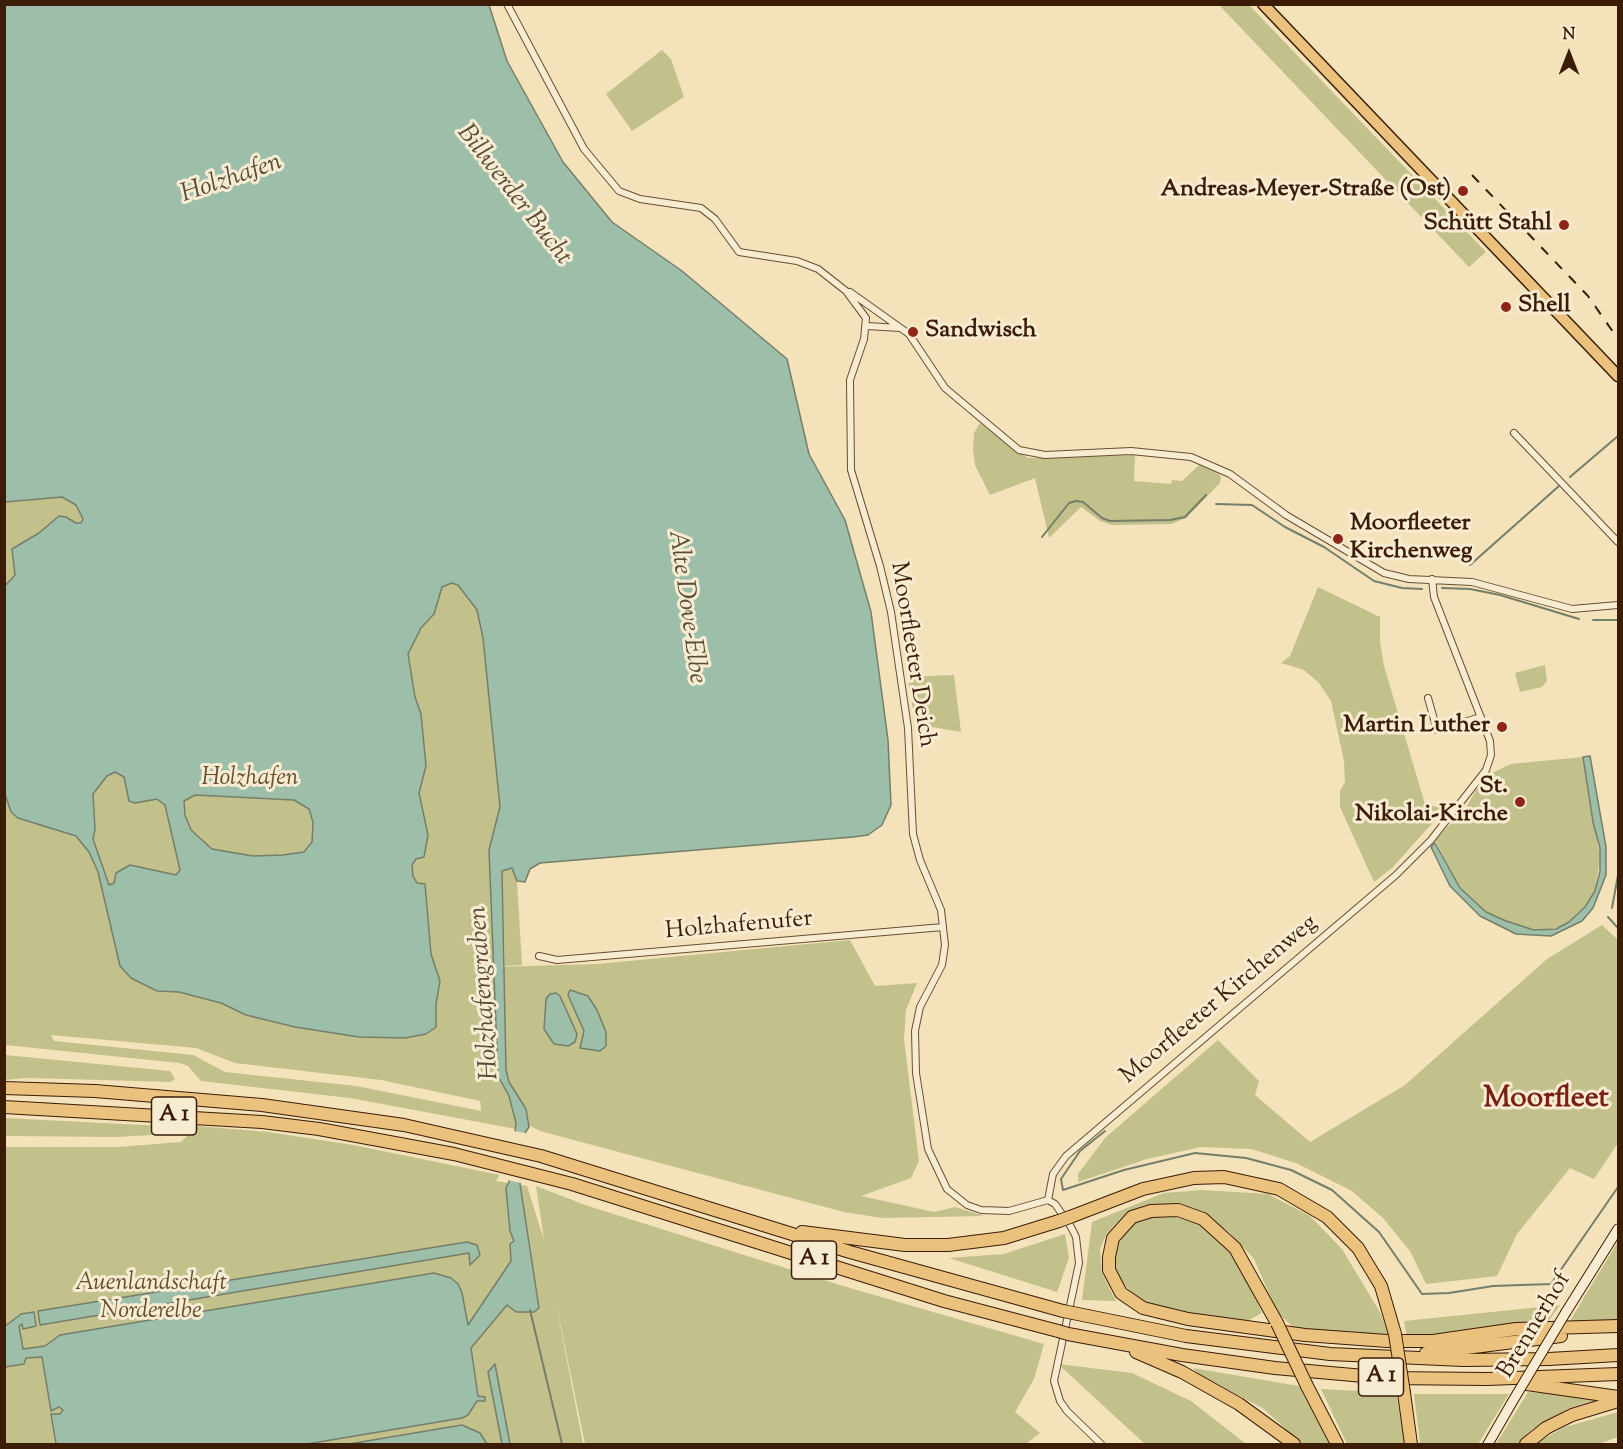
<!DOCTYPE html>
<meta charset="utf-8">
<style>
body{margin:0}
#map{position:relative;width:1623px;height:1449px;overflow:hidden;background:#f3e2ba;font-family:"Sorts Mill Goudy",serif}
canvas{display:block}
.frame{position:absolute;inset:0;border:6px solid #3a1c07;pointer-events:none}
.north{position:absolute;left:1539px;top:24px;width:60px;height:60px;-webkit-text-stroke:4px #f7ecd2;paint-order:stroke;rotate:0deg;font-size:16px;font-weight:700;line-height:24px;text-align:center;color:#3a1c07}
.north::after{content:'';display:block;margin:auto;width:21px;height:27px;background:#3a1c07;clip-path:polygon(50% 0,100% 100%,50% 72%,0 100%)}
</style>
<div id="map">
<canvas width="1623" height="1449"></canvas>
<div class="frame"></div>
<div class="north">N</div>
</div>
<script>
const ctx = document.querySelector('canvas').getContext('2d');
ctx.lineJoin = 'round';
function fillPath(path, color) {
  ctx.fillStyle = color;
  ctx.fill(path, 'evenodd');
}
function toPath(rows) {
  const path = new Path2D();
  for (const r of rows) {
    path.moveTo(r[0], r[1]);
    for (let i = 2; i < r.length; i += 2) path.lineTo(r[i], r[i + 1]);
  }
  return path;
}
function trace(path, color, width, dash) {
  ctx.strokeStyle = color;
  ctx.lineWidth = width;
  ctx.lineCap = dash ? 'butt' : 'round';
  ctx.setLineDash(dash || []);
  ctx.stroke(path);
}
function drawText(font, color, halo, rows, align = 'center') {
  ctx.font = font + ' "Sorts Mill Goudy",serif';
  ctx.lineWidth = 6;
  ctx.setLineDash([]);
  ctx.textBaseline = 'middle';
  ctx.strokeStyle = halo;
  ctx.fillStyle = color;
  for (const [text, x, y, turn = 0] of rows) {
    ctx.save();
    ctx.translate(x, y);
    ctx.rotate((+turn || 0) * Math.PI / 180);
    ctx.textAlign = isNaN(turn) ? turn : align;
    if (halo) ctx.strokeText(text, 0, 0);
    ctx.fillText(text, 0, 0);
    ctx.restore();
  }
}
fillPath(toPath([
 [5,5,481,578,500,808,489,850,495,967,597,964,850,940,875,986,917,983,906,1010,904,1039,919,1161,911,1178,861,1196,934,1212,955,1207,984,1216,882,1218,844,1212,540,1131,515,1118,516,1129,350,1098,201,1081,188,1066,180,1063,5,1045],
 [51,1035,196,1048,235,1063,381,1080,480,1101,481,1111,356,1086,225,1072,193,1055,54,1041],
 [1219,5,1249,5,1486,252,1469,267],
 [662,50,671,59,684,97,632,131,606,94],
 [980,423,1028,458,1135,455,1134,481,1171,484,1172,480,1182,481,1200,464,1218,473,1221,477,1220,483,1186,518,1171,524,1111,525,1100,521,1081,507,1049,538,1035,478,990,495,975,465,973,449,974,433],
 [1318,587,1380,617,1380,642,1384,666,1425,804,1445,809,1392,868,1374,882,1340,807,1340,791,1345,782,1344,761,1331,701,1319,683,1304,670,1281,663,1290,656],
 [1545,665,1547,681,1542,687,1520,692,1515,673],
 [954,675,961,732,915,724,908,677],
 [1583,757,1600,857,1595,891,1585,907,1564,926,1545,930,1519,927,1486,912,1460,888,1435,840,1466,808,1476,790,1492,773,1511,764],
 [507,867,512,868,517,881,522,965,505,966,502,871],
 [1602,925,1618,940,1618,1143,1594,1179,1570,1168,1517,1234,1497,1276,1426,1284,1410,1251,1383,1218,1352,1191,1296,1163,1251,1149,1201,1147,1147,1159,1078,1182,1078,1174,1105,1138,1218,1040,1259,1081,1255,1095,1310,1142,1405,1085,1547,959],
 [5,1055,170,1071,175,1079,171,1082,27,1078,5,1080],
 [5,1118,162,1126,168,1134,117,1137,5,1136],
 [197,1126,268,1132,353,1145,500,1175,496,1181,527,1186,544,1240,536,1186,585,1205,843,1286,1044,1344,1034,1379,1015,1412,1040,1433,1026,1444,585,1444,554,1293,583,1444,5,1444,4,1147,118,1147,181,1142],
 [1202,1190,1268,1194,1310,1216,1342,1249,1381,1314,1388,1335,1295,1329,1277,1312,1254,1259,1229,1232,1197,1210,1175,1203,1145,1205,1123,1216,1107,1233,1100,1249,1102,1273,1116,1301,1082,1300,1092,1222,1164,1193],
 [1161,1214,1196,1222,1219,1237,1243,1270,1262,1313,1249,1320,1247,1324,1179,1313,1140,1301,1118,1278,1113,1262,1119,1236,1140,1219],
 [1065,1234,1069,1258,1057,1292,949,1258,1004,1254],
 [1617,1243,1618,1320,1568,1324],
 [1560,1305,1547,1323,1407,1338,1404,1321],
 [1058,1364,1132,1373,1191,1401,1246,1444,1145,1444],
 [1193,1368,1299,1386,1329,1444,1302,1444,1264,1409,1197,1373],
 [1321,1389,1396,1393,1405,1444,1347,1444],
 [1528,1392,1591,1397,1596,1400,1569,1408,1532,1429,1517,1444,1496,1444],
 [1414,1394,1509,1394,1478,1444,1420,1444],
 [1618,1412,1618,1437,1598,1444,1534,1444,1565,1427]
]), '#c2c18b');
const water = toPath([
 [5,5,489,5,507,61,563,162,612,222,682,271,787,359,809,454,845,520,871,612,888,740,891,805,882,825,868,835,853,837,540,863,530,869,525,882,517,881,512,868,502,871,506,1070,509,1082,526,1109,529,1127,525,1133,520,1184,539,1308,534,1312,516,1312,507,1305,471,1348,478,1396,485,1397,485,1401,477,1401,468,1415,462,1418,307,1444,56,1444,51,1414,60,1414,63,1410,59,1407,51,1411,42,1357,26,1358,24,1364,5,1367,4,1327,21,1314,34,1312,36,1326,23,1329,22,1324,19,1326,23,1349,45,1346,60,1335,434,1273,451,1278,458,1284,462,1293,468,1325,511,1261,510,1244,514,1241,510,1231,506,1188,509,1182,516,1123,509,1096,498,1076,489,850,500,807,483,638,477,610,458,585,452,583,442,587,434,614,421,628,408,654,415,697,421,714,426,766,419,793,428,835,424,857,416,859,412,865,413,876,417,883,425,884,431,954,440,981,436,1004,436,1027,426,1034,405,1038,359,1037,295,1027,246,1015,221,1003,179,992,157,991,131,978,120,966,98,872,89,852,76,836,18,818,11,812,5,794,4,587,15,575,12,549,39,533,59,516,66,517,76,523,81,523,83,519,76,505,62,497,5,502,5,5],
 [115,772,124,777,129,801,135,803,157,799,165,805,180,870,176,875,130,865,116,873,114,883,109,885,93,839,95,829,93,794,107,776,115,772],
 [195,795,294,800,309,809,313,822,312,842,304,852,283,855,253,856,212,849,191,830,185,815,184,801,195,795],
 [1590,756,1606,847,1606,875,1593,908,1582,921,1551,936,1516,934,1480,916,1450,886,1431,847,1435,843,1460,888,1486,912,1506,921,1534,930,1556,929,1569,922,1585,907,1595,891,1600,871,1600,848,1593,822,1583,757,1590,756],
 [570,990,588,996,597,1010,606,1032,606,1046,600,1051,580,1048,584,1031,568,995,570,990],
 [556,993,560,996,577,1034,575,1042,568,1046,554,1044,544,1029,546,999,550,994,556,993],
 [467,1242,477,1245,480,1255,470,1265,469,1253,40,1325,38,1311,467,1242],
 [495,1364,510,1444,502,1444,488,1372,495,1364],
 [462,1425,480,1433,487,1444,349,1444,462,1425]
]);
fillPath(water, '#9dbfaa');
trace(water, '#757e69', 1.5);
fillPath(toPath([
 [513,1131,526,1133,521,1183,507,1180]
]), '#f3e2ba');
trace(toPath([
 [1570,477,1618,436],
 [1216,504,1252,505,1285,527,1324,547,1374,581,1402,588,1422,589],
 [1042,537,1069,503,1076,501,1083,502,1102,518,1110,521,1170,520,1185,517,1206,495],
 [1470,565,1559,486],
 [1442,588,1470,589,1500,595,1579,619],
 [1593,620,1618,620],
 [1612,908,1618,875],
 [1608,917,1618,928],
 [1105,1131,1080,1151,1061,1179,1063,1190,1124,1170,1195,1153,1246,1158,1291,1170,1332,1190,1379,1232,1422,1294,1449,1293,1493,1286,1551,1284,1618,1187],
 [530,1310,562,1444]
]), '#757e69', 2);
const street = toPath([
 [507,4,584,149,619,191,640,199,701,208,715,219,739,252,797,261,818,269,846,291,866,318,864,339,850,380,851,470,880,566,891,612,908,728,913,834,920,860,941,910,945,945,942,965,920,1007,915,1031,916,1073,928,1149,947,1189,967,1205,981,1210,1009,1211,1048,1200,1055,1204,1071,1227,1076,1237,1079,1263,1054,1381,1060,1401,1067,1411,1101,1444],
 [850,292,909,334,945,388,1019,450,1045,455,1131,451,1191,457,1230,474,1286,515,1384,573,1409,579,1472,582,1572,609,1618,605],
 [867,326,900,328],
 [1514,433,1618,542],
 [1428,698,1437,730,1481,717],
 [539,956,557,960,943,927],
 [1048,1200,1053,1174,1066,1156,1396,875,1431,840,1486,770,1491,755,1490,741,1434,597,1432,579]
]);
const secondary = toPath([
 [1566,1312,1618,1229],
 [1488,1444,1511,1404]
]);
const primary = toPath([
 [1263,4,1618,376]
]);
const highway = toPath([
 [4,1088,95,1091,262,1105,404,1125,541,1156,850,1252,1063,1311],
 [4,1107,262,1122,319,1129,454,1154,572,1184,944,1301,1058,1331],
 [1070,1217,1143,1189,1194,1178,1224,1177,1279,1189,1327,1217,1358,1248,1381,1286,1395,1334],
 [802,1232,905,1245,948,1245,1004,1238,1059,1221],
 [1073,1313,1186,1336,1330,1354,1463,1360,1549,1359,1618,1355],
 [1277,1323,1235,1248,1203,1219,1178,1210,1151,1211,1132,1217,1113,1238,1109,1257,1109,1270,1121,1293,1143,1308,1188,1319,1305,1335,1387,1341,1433,1341,1516,1329,1618,1326],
 [1068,1334,1182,1355,1275,1368,1386,1378,1487,1379,1618,1374],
 [1136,1352,1182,1372,1239,1404,1294,1444],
 [1426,1353,1561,1336],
 [1527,1384,1618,1397],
 [1307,1386,1337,1444],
 [1404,1393,1411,1444],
 [1526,1444,1546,1428,1572,1415,1618,1401]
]);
trace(street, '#684e34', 8);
trace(secondary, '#3a1c07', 11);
trace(primary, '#3a1c07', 13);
trace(highway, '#3a1c07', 14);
trace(street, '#f7ecd2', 6);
trace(secondary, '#f7ecd2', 9);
trace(primary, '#eac17d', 10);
trace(highway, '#eac17d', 12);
trace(toPath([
 [1472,175,1588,296,1618,339]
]), '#3a1c07', 2, [10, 10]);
const secondaryBridge = toPath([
 [1511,1404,1566,1312]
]);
const highwayBridge = toPath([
 [1059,1221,1070,1217],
 [1063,1311,1073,1313],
 [1277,1323,1307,1386],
 [1058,1331,1068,1334],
 [1395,1334,1404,1393]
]);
trace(secondaryBridge, '#3a1c07', 11, []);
trace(highwayBridge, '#3a1c07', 14, []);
trace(secondaryBridge, '#f7ecd2', 9);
trace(highwayBridge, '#eac17d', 12);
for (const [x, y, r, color] of [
 [1463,191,6,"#8f2418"],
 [1564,225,6,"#8f2418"],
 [1506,307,6,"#8f2418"],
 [913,332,6,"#8f2418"],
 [1338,539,6,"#8f2418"],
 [1502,727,6,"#8f2418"],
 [1520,802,6,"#8f2418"]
]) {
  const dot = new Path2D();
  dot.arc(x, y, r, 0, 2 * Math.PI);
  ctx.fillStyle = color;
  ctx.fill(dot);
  trace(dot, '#f7ecd2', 2);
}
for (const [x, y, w] of [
 [174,1116,45],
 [814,1260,45],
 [1381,1377,45]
]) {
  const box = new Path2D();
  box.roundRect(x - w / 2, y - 19, w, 38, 4.5);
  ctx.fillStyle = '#f7ecd2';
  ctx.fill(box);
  trace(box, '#3a1c07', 1.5);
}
drawText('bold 22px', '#3a1c07', null, [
 ["A 1",174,1116],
 ["A 1",814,1260],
 ["A 1",1381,1377]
]);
drawText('bold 24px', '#3a1c07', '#f7ecd2', [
 ["Andreas-Meyer-Straße (Ost)",1451,191],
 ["Schütt Stahl",1552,225],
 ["Shell",1518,307,"left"],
 ["Sandwisch",925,332,"left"],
 ["Moorfleeter",1350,525,"left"],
 ["Kirchenweg",1350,553,"left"],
 ["Martin Luther",1490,727],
 ["St.",1508,788],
 ["Nikolai-Kirche",1508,816]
], 'right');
drawText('24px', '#3a1c07', '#f7ecd2', [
 ["Moorfleeter Deich",911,655,81],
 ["Holzhafenufer",739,927,-5],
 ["Moorfleeter Kirchenweg",1220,1001,-40],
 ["Brennerhof",1536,1326,-59]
]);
drawText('italic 24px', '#634e2f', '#f7ecd2', [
 ["Holzhafen",250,780],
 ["Auenlandschaft",151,1285],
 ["Norderelbe",151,1313]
]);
drawText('italic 26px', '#584d38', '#f7ecd2', [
 ["Holzhafen",232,180,-19],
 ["Billwerder Bucht",513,196,52],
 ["Alte Dove-Elbe",685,607,82],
 ["Holzhafengraben",486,993,-94]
]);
drawText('bold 30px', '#7a1f14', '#f7ecd2', [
 ["Moorfleet",1546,1101]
]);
</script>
